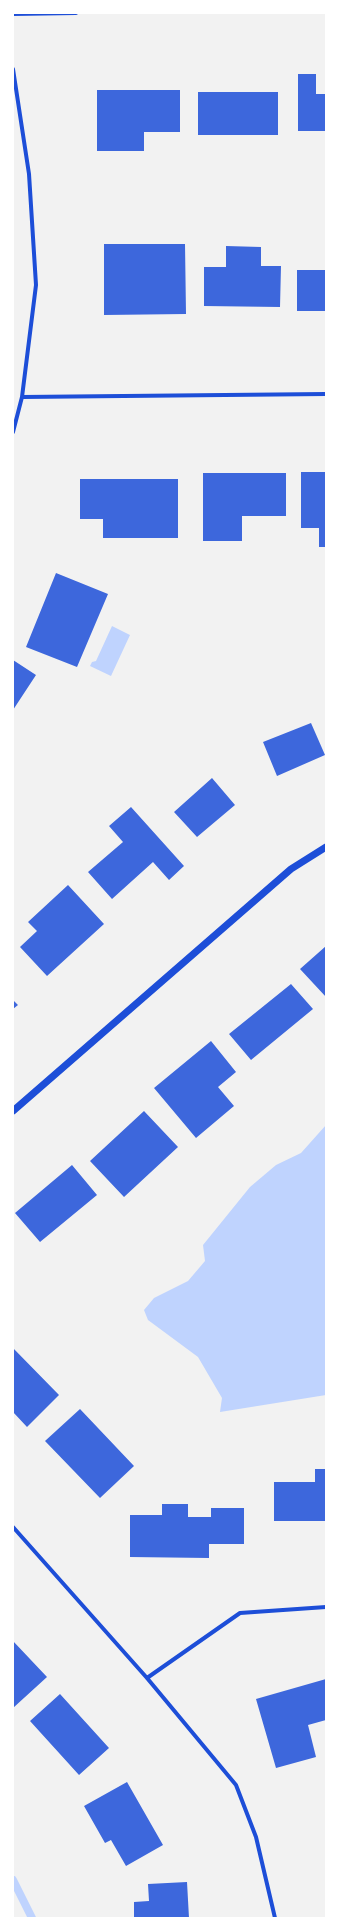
<!DOCTYPE html>
<style>
body{margin:0}
#map{position:relative;width:339px;height:1931px;overflow:hidden;background:#f2f2f2;font-family:"Varela Round",sans-serif}
canvas{display:block}
.frame{position:absolute;inset:0;border:14px solid #fff;pointer-events:none}
</style>
<div id="map">
<canvas width="339" height="1931"></canvas>
<div class="frame"></div>
</div>
<script>
const ctx = document.querySelector('canvas').getContext('2d');
ctx.lineJoin = 'round';
function fillPath(path, color) {
  ctx.fillStyle = color;
  ctx.fill(path, 'evenodd');
}
function toPath(rows) {
  const path = new Path2D();
  for (const r of rows) {
    path.moveTo(r[0], r[1]);
    for (let i = 2; i < r.length; i += 2) path.lineTo(r[i], r[i + 1]);
  }
  return path;
}
function trace(path, color, width, dash) {
  ctx.strokeStyle = color;
  ctx.lineWidth = width;
  ctx.lineCap = dash ? 'butt' : 'round';
  ctx.setLineDash(dash || []);
  ctx.stroke(path);
}
fillPath(toPath([
 [112,626,130,635,111,676,90,666,92,662,96,661],
 [326,1125,326,1395,220,1412,222,1398,198,1357,148,1320,144,1310,154,1298,188,1281,205,1261,203,1245,250,1187,276,1165,301,1153]
]), '#bfd3fe');
trace(toPath([
 [13,1880,32,1918]
]), '#bfd3fe', 8);
fillPath(toPath([
 [298,74,316,74,316,94,326,94,326,131,298,131],
 [97,90,180,90,180,132,144,132,144,151,97,151],
 [198,92,278,92,278,135,198,135],
 [104,244,185,244,186,314,104,315],
 [226,246,261,247,261,266,281,266,280,307,204,306,204,267,226,267],
 [297,270,326,270,326,311,297,311],
 [301,472,326,472,326,547,319,547,319,528,301,528],
 [203,473,286,473,286,516,242,516,242,541,203,541],
 [80,479,178,479,178,538,103,538,103,519,80,519],
 [56,573,108,594,77,667,26,647],
 [13,660,36,675,13,710],
 [311,723,325,755,277,776,263,742],
 [212,778,235,805,197,837,174,812],
 [131,807,184,866,169,880,153,862,112,899,88,872,123,842,109,826],
 [68,885,104,924,47,976,20,947,37,931,28,922],
 [326,946,326,997,300,969],
 [291,984,313,1009,251,1060,229,1034],
 [13,1000,18,1005,13,1009],
 [211,1041,236,1072,218,1087,234,1106,196,1138,154,1088],
 [144,1111,178,1147,124,1197,90,1161],
 [72,1165,97,1195,40,1242,15,1213],
 [13,1348,59,1395,27,1427,13,1412],
 [80,1409,134,1466,100,1498,45,1441],
 [315,1469,326,1469,326,1521,274,1521,274,1482,315,1482],
 [162,1504,188,1504,188,1517,211,1517,211,1508,244,1508,244,1544,209,1544,209,1558,130,1557,130,1515,162,1515],
 [13,1641,47,1677,13,1708],
 [326,1679,326,1720,308,1725,316,1757,276,1768,256,1699],
 [60,1694,109,1748,79,1775,30,1721],
 [127,1782,163,1845,126,1866,111,1840,105,1843,84,1806],
 [187,1882,189,1918,134,1918,134,1902,149,1901,148,1884]
]), '#3d67dc');
trace(toPath([
 [13,14,76,13],
 [13,69,29,174,36,285,22,397,13,432],
 [22,397,326,394],
 [13,1527,147,1678,236,1785,256,1837,275,1918],
 [147,1678,240,1613,326,1607]
]), '#1d4ed8', 4);
trace(toPath([
 [13,1111,291,869,326,847]
]), '#1d4ed8', 7);
</script>
